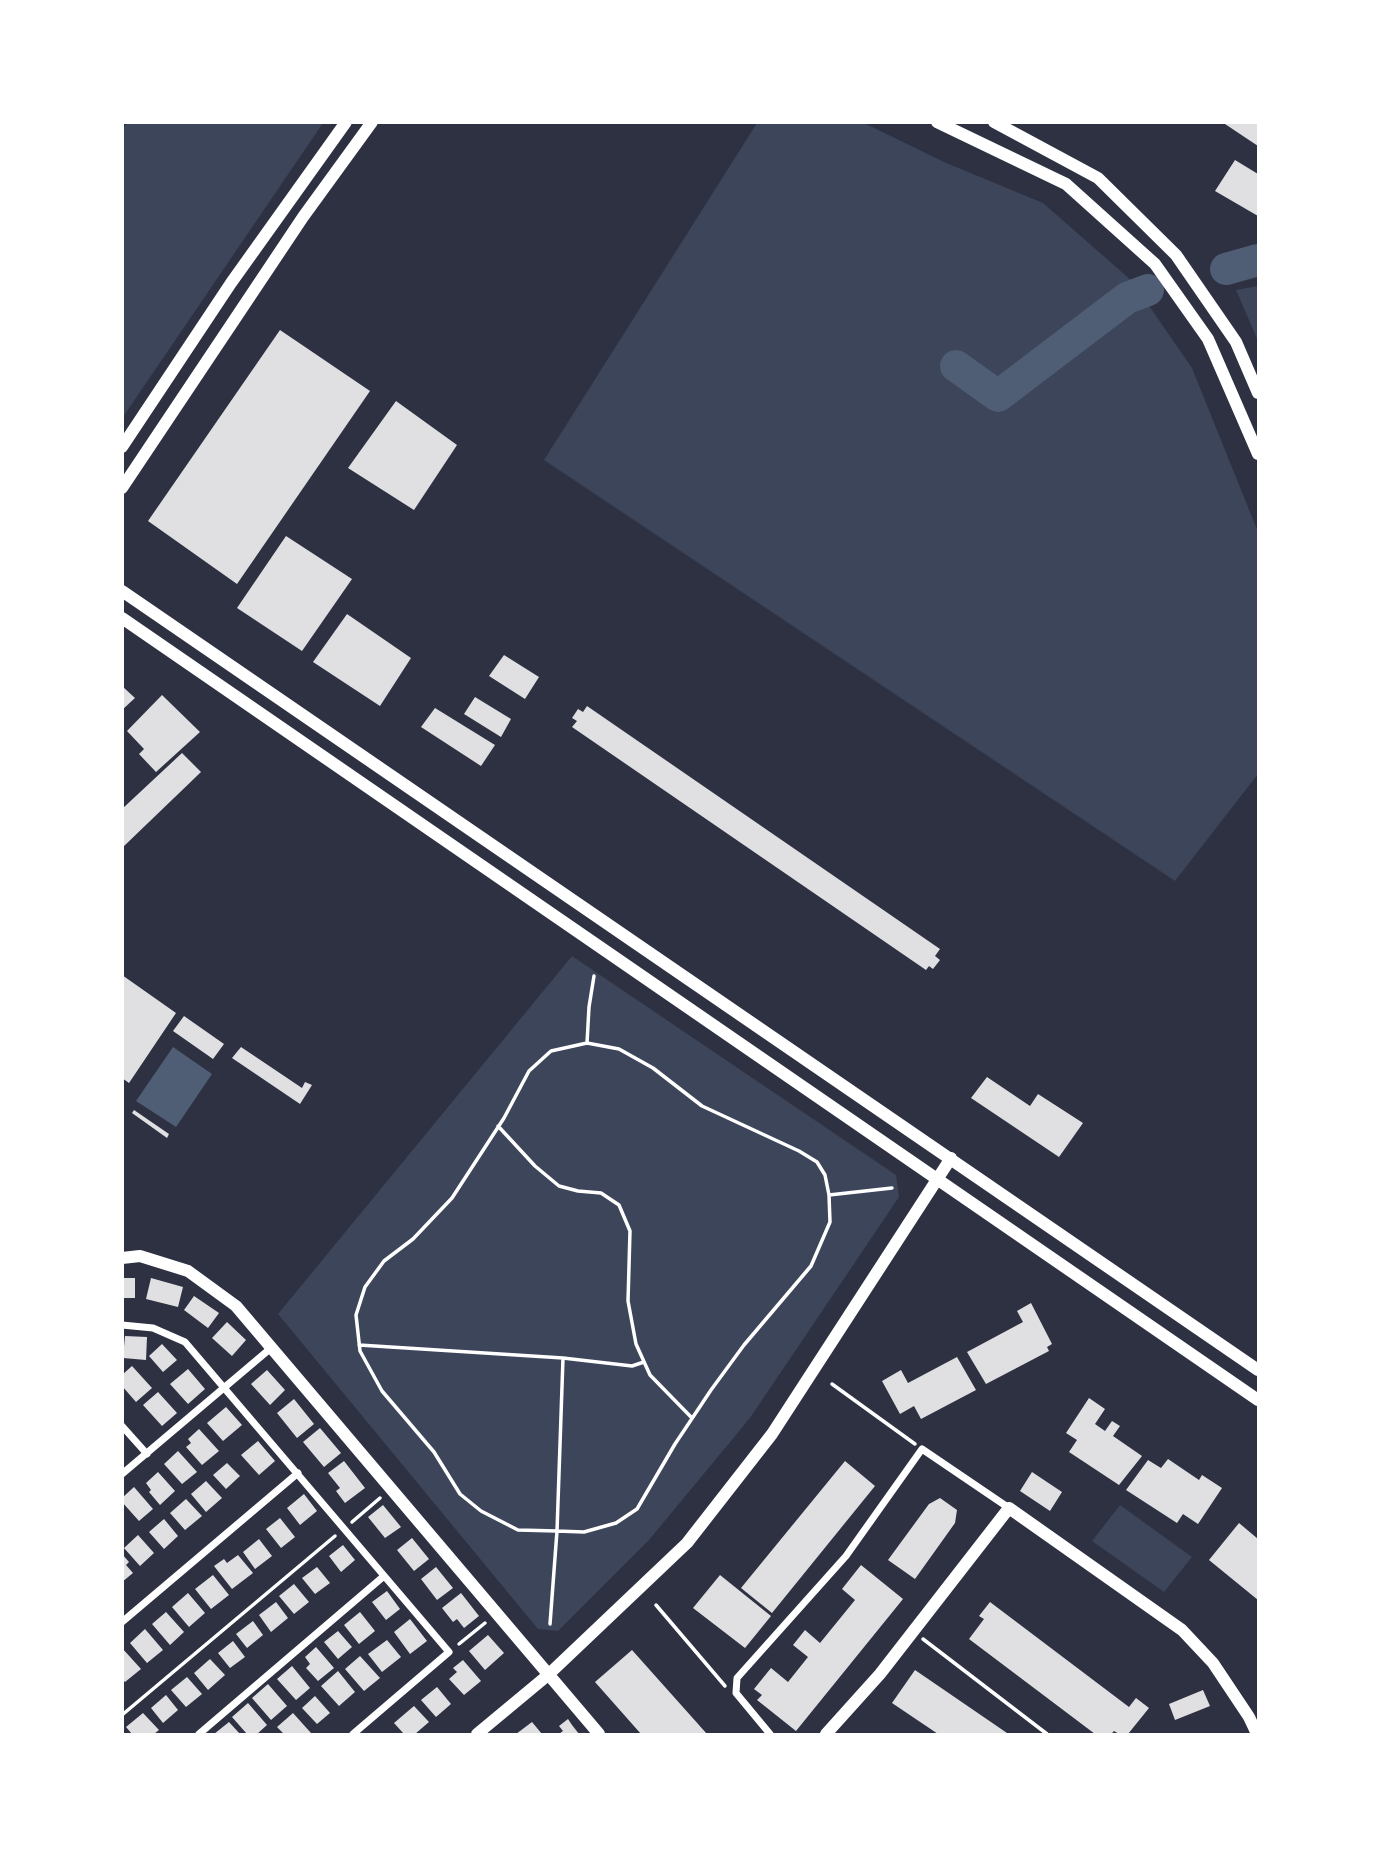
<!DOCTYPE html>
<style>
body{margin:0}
#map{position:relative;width:1381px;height:1857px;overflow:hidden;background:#2d3142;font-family:"PT Sans",sans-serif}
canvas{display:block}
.frame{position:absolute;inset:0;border:124px solid #fff;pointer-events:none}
</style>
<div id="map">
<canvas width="1381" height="1857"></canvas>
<div class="frame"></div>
</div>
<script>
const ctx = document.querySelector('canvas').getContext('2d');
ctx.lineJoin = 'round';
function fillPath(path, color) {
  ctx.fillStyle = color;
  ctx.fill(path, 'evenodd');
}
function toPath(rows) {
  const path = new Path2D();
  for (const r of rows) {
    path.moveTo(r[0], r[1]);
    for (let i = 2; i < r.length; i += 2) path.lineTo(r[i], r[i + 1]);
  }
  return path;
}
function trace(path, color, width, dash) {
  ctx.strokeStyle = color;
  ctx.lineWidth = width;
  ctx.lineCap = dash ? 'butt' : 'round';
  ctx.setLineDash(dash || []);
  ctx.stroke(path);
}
fillPath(toPath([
 [128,122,323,123,123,417,122,129],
 [757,123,864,123,944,162,1043,203,1132,281,1192,368,1258,532,1258,774,1175,881,544,460],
 [1258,286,1258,341,1236,290],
 [572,956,896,1175,899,1197,750,1418,649,1540,558,1631,538,1629,278,1314],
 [1120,1505,1192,1557,1164,1592,1092,1541]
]), '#3c4559');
fillPath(toPath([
 [173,1047,212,1074,176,1127,136,1101]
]), '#4f5d75');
trace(toPath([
 [1226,269,1258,260],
 [956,366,998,396,1127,298,1148,290]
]), '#4f5d75', 32);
fillPath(toPath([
 [1222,122,1258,122,1258,146],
 [1235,160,1258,174,1258,216,1215,191],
 [280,330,370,391,237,584,148,521],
 [396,401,457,445,414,510,348,468],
 [286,536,352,579,302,651,237,608],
 [347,614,411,658,380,706,313,662],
 [504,655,539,677,525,699,489,676],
 [122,686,135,698,122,710],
 [162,695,200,732,156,772,139,754,144,749,127,731],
 [475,697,511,719,501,737,464,714],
 [587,706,940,949,935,956,940,960,933,969,929,966,926,970,572,727,577,721,572,718,578,709,583,712],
 [435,708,495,745,481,766,421,727],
 [182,753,201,772,122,848,122,809],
 [122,975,176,1013,129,1083,122,1078],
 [184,1016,224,1044,213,1059,173,1031],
 [241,1047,302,1088,305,1082,312,1085,300,1104,232,1058],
 [987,1077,1030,1106,1038,1094,1083,1123,1059,1157,971,1098],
 [134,1110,169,1134,167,1138,132,1113],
 [122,1278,135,1278,135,1298,122,1298],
 [151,1278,183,1287,178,1307,146,1299],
 [194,1296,219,1313,208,1328,184,1310],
 [1031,1303,1052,1344,1047,1347,1049,1351,986,1384,967,1352,1023,1322,1017,1311],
 [227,1322,246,1340,232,1356,212,1338],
 [125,1336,147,1337,146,1360,123,1358],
 [162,1344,177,1360,163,1372,149,1356],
 [957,1357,976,1390,921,1419,914,1406,900,1414,882,1381,901,1370,908,1383],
 [132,1366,152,1388,136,1402,122,1386,122,1375],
 [188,1369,205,1389,188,1404,170,1384],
 [267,1370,285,1390,270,1405,251,1384],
 [158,1392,177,1413,162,1426,143,1405],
 [1089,1398,1105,1409,1095,1424,1105,1431,1112,1421,1120,1426,1113,1436,1142,1456,1119,1485,1069,1452,1077,1440,1066,1433],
 [294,1399,314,1424,297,1438,277,1413],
 [226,1407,242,1425,223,1441,207,1423],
 [320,1428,341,1453,324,1467,303,1442],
 [199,1429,219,1451,202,1465,186,1447,191,1443,188,1439],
 [258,1441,275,1461,259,1475,241,1455],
 [178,1451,197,1472,182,1484,164,1464],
 [1168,1459,1199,1480,1202,1475,1222,1488,1198,1524,1183,1514,1177,1523,1126,1490,1148,1460,1161,1468],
 [344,1461,365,1488,345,1503,336,1491,340,1488,328,1473],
 [845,1461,875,1486,772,1613,741,1588],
 [227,1463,240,1476,226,1489,213,1475],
 [158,1472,175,1491,160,1505,149,1492,151,1490,146,1483],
 [1032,1472,1062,1492,1050,1511,1020,1491],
 [206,1481,222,1498,206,1512,191,1494],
 [134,1487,153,1509,139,1521,122,1502,122,1498],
 [304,1494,317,1511,300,1525,287,1508],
 [940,1498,957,1510,955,1523,915,1579,888,1560,929,1504],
 [186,1499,202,1516,185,1530,170,1513],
 [383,1505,401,1527,385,1538,368,1517],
 [280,1518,295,1537,281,1548,266,1529],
 [164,1519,178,1536,164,1549,149,1532],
 [1239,1523,1258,1539,1258,1600,1209,1560],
 [138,1535,154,1553,140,1566,124,1548],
 [412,1538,429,1559,414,1571,397,1550],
 [259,1539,272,1556,255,1569,243,1552],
 [343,1545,355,1560,341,1572,329,1556],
 [122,1554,129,1562,126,1565,133,1573,122,1582],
 [238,1555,253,1573,232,1589,214,1566,224,1559,227,1563],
 [861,1565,903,1599,796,1731,757,1700,762,1695,754,1689,771,1668,788,1682,808,1657,793,1645,805,1630,820,1643,855,1600,842,1589],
 [317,1567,330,1583,315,1594,302,1578],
 [436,1567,453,1588,437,1600,421,1579],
 [213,1575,229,1595,211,1609,195,1589],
 [720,1575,771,1616,745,1648,693,1608],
 [294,1584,309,1602,294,1614,279,1596],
 [387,1591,400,1609,386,1620,372,1602],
 [188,1593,205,1613,189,1627,172,1607],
 [461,1593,479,1616,464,1628,457,1619,453,1622,442,1608],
 [276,1602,288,1618,271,1632,259,1615],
 [990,1602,1129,1707,1136,1698,1149,1708,1128,1734,1119,1734,1114,1731,1111,1734,1095,1734,969,1639,984,1619,979,1616],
 [166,1612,184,1632,170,1645,152,1624],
 [360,1612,375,1631,359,1644,344,1625],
 [410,1619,427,1641,410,1654,394,1632],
 [253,1621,263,1635,247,1648,236,1634],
 [145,1629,163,1650,147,1663,130,1643],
 [338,1631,352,1647,338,1659,324,1642],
 [488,1635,504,1653,485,1670,469,1651],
 [387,1640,401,1657,382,1672,368,1654],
 [233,1641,245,1657,230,1668,218,1653],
 [316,1647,334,1668,318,1681,306,1668,310,1664,305,1657],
 [122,1648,141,1669,125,1682,122,1679],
 [632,1650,707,1734,641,1734,595,1682],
 [360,1656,380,1678,364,1691,345,1669],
 [210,1659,225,1675,208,1690,194,1673],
 [463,1660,481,1681,464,1695,449,1679,457,1672,453,1668],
 [292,1666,310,1688,296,1700,277,1679],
 [915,1670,1007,1733,1005,1734,938,1734,892,1703],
 [338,1671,355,1692,339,1706,321,1686],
 [187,1677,202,1694,186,1707,171,1690],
 [268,1684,287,1706,271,1720,252,1698],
 [437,1687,451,1704,436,1717,421,1700],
 [1203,1690,1210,1706,1175,1720,1169,1704],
 [166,1695,178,1710,163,1723,151,1708],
 [315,1696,330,1713,317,1724,302,1708],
 [248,1703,267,1725,257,1734,247,1734,232,1717],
 [414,1706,429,1722,415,1734,404,1734,394,1723],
 [143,1713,159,1730,154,1734,132,1734,126,1727],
 [293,1713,311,1733,308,1734,284,1734,277,1727],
 [568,1719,572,1725,579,1734,559,1734,563,1731,559,1726],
 [229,1722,240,1734,214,1734],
 [532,1722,542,1734,516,1734]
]), '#e0e0e3');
trace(toPath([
 [594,976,589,1007,587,1043,619,1049,653,1068,702,1106,799,1151,817,1162,825,1175,829,1195,892,1188],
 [498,1126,535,1166,559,1186,578,1191,601,1193,619,1205,630,1231,628,1301,636,1344,650,1375,692,1418],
 [359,1345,563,1358,557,1531,518,1530,481,1511,460,1494,434,1452,382,1391,360,1351,356,1315,365,1287,384,1261,413,1239,452,1198,504,1118,529,1071,551,1051,587,1043],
 [563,1358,632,1366,644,1362],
 [832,1384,915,1444],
 [352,1522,380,1498],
 [656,1605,725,1686],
 [550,1624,557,1531,584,1532,616,1523,637,1509,675,1444,711,1390,744,1345,811,1266,830,1222,829,1195],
 [923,1639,1047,1734],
 [459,1644,485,1623],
 [122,1715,335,1536]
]), '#fff', 3.5);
trace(toPath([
 [122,1325,153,1328,185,1342,449,1652,353,1734],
 [122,1426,147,1454],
 [122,1474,271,1348],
 [122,1622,298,1473],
 [199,1734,384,1576],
 [770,1734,736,1693,737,1678,846,1556,922,1449,1009,1508]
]), '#fff', 7);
trace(toPath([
 [937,122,1066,184,1155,264,1208,339,1258,454],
 [994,122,1098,178,1176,255,1236,342,1258,393],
 [122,447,231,283,346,122],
 [122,488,303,217,372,122],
 [122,591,1258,1370],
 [122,618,1258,1400],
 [122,1258,140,1256,188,1271,236,1306,599,1734],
 [477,1734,548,1675,687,1543,772,1434,951,1158],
 [826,1734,880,1674,1009,1508,1182,1630,1213,1663,1249,1717,1257,1734]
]), '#fff', 12);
</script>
